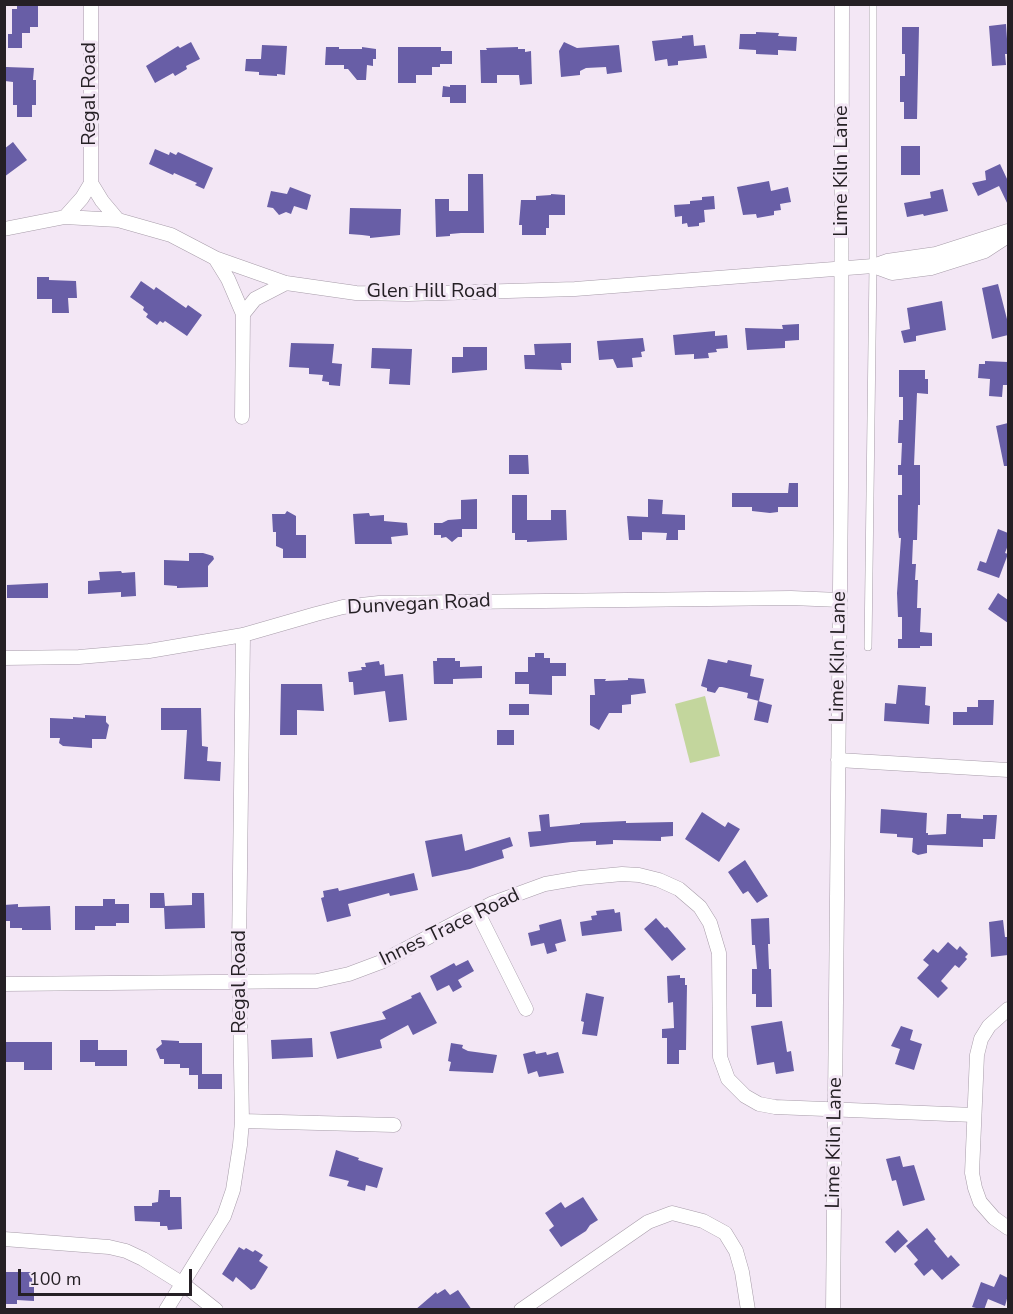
<!DOCTYPE html>
<style>
body{margin:0}
#map{position:relative;width:1013px;height:1314px;overflow:hidden;background:#f3e7f5;font-family:"Nunito Sans",sans-serif}
canvas{display:block}
.frame{position:absolute;inset:0;border:6px solid #252025;pointer-events:none}
.scale{position:absolute;left:18px;top:1269px;width:174px;height:27px;box-sizing:border-box;border:3px solid #252025;border-top:0;padding-left:8px;font-size:18px;line-height:21px;white-space:nowrap;color:#252025;-webkit-text-stroke:4px #f3e7f5;paint-order:stroke}
</style>
<div id="map">
<canvas width="1013" height="1314"></canvas>
<div class="frame"></div>
<div class="scale">100 m</div>
</div>
<script>
const ctx = document.querySelector('canvas').getContext('2d');
ctx.lineJoin = 'round';
function fillPath(path, color) {
  ctx.fillStyle = color;
  ctx.fill(path, 'evenodd');
}
function toPath(rows) {
  const path = new Path2D();
  for (const r of rows) {
    path.moveTo(r[0], r[1]);
    for (let i = 2; i < r.length; i += 2) path.lineTo(r[i], r[i + 1]);
  }
  return path;
}
function trace(path, color, width, dash) {
  ctx.strokeStyle = color;
  ctx.lineWidth = width;
  ctx.lineCap = dash ? 'butt' : 'round';
  ctx.setLineDash(dash || []);
  ctx.stroke(path);
}
function drawText(font, color, halo, rows, align = 'center') {
  ctx.font = font + ' "Nunito Sans",sans-serif';
  ctx.lineWidth = 6;
  ctx.setLineDash([]);
  ctx.textBaseline = 'middle';
  ctx.strokeStyle = halo;
  ctx.fillStyle = color;
  for (const [text, x, y, turn = 0] of rows) {
    ctx.save();
    ctx.translate(x, y);
    ctx.rotate((+turn || 0) * Math.PI / 180);
    ctx.textAlign = isNaN(turn) ? turn : align;
    if (halo) ctx.strokeText(text, 0, 0);
    ctx.fillText(text, 0, 0);
    ctx.restore();
  }
}
fillPath(toPath([
 [705,696,720,756,690,763,675,704]
]), '#c3d69d');
fillPath(toPath([
 [17,4,38,4,38,27,30,27,30,33,22,33,22,48,8,48,8,34,12,34,12,9,17,9],
 [1006,24,1008,54,1005,54,1006,65,992,66,989,26],
 [902,27,919,27,917,119,904,119,904,102,900,102,900,76,905,76,905,54,902,54],
 [756,32,779,33,778,36,797,37,796,51,778,50,778,55,756,54,756,50,739,49,740,34,756,34],
 [693,35,694,46,705,45,707,58,678,61,678,65,668,66,667,59,655,61,652,41,682,38,682,36],
 [191,42,200,59,186,66,187,69,175,76,173,73,155,83,146,66,178,46,180,48],
 [564,42,577,48,619,45,622,72,607,74,606,67,586,68,580,71,580,75,561,77,559,51],
 [262,45,287,46,285,75,277,74,277,76,259,75,259,72,245,71,246,59,261,59],
 [326,47,339,47,339,49,362,49,362,47,376,49,376,59,373,59,373,66,367,65,366,80,357,80,348,69,344,69,344,65,325,65],
 [398,47,441,47,441,51,452,51,452,64,440,64,440,67,432,67,432,75,416,75,416,83,398,83],
 [518,47,518,49,525,49,525,52,531,51,532,84,520,85,519,75,497,75,497,83,481,83,480,50,487,50,486,48],
 [6,67,34,68,33,80,36,80,36,105,32,105,32,117,17,117,17,105,13,105,13,82,5,81],
 [450,85,466,85,466,103,450,103,450,97,442,97,443,86,450,87],
 [13,142,27,160,4,177,4,149],
 [901,146,920,146,920,175,901,175],
 [155,149,169,155,170,152,176,155,178,152,213,168,204,189,195,185,197,183,174,173,173,175,149,164],
 [1000,164,1008,181,1008,205,999,186,978,196,972,183,986,180,985,171],
 [468,174,483,174,484,233,461,233,450,234,450,236,436,237,435,199,449,199,449,211,468,211],
 [769,181,771,191,788,187,791,202,780,204,781,210,774,211,774,215,757,218,756,214,743,215,737,187],
 [290,187,311,195,307,210,294,206,291,214,286,212,279,215,273,208,267,207,271,191,287,194],
 [943,189,948,211,924,216,923,214,907,217,904,203,931,198,930,192],
 [551,194,565,195,565,215,549,215,549,228,546,228,546,235,522,235,522,225,519,225,521,200,536,200,536,196,551,195],
 [714,196,715,209,704,210,705,222,699,223,699,226,688,227,687,223,682,224,682,216,675,217,674,205,690,204,690,201,702,200,702,197],
 [350,208,401,209,400,235,370,238,370,236,362,235,349,234],
 [37,277,49,277,49,280,76,281,77,298,68,298,69,313,52,313,52,299,37,299],
 [141,281,154,290,156,287,186,308,188,305,202,315,187,336,165,321,163,323,160,321,157,325,146,317,148,314,143,310,144,307,130,297],
 [998,284,1008,323,1008,335,992,339,982,288],
 [942,301,946,330,916,336,916,341,904,343,901,331,910,329,907,308],
 [799,324,799,340,785,341,785,348,747,350,745,328,783,329,782,325],
 [715,331,715,336,727,335,728,348,716,349,717,352,708,353,709,358,694,359,694,354,675,355,673,335],
 [643,338,645,351,641,352,642,357,632,358,633,367,617,368,613,359,599,360,597,341],
 [291,343,334,344,332,363,342,364,340,386,329,385,329,382,322,381,323,375,309,374,309,368,289,367],
 [571,343,571,363,561,363,562,370,525,369,524,355,535,355,534,344],
 [463,347,487,347,487,370,452,373,452,357,463,357],
 [372,348,412,349,410,385,389,384,390,369,371,368],
 [985,361,1008,362,1008,385,1003,385,1002,397,989,396,990,379,978,378,979,364,985,364],
 [899,370,925,370,925,379,928,379,928,394,917,393,914,465,920,465,920,505,918,505,917,540,913,540,912,564,916,564,915,580,918,580,917,608,921,608,920,632,932,633,932,646,920,646,920,648,898,648,898,639,902,639,902,617,898,617,897,593,901,538,899,538,898,530,898,495,902,495,902,475,898,475,898,465,901,465,902,443,898,443,899,420,903,420,903,397,899,397],
 [1008,423,1008,466,1004,466,996,426],
 [509,455,528,455,529,474,509,474],
 [789,483,798,483,798,507,778,507,778,512,770,513,752,511,752,507,732,507,732,493,788,493],
 [512,495,527,495,527,520,551,520,551,510,566,510,567,540,527,542,527,540,515,540,515,533,512,533],
 [477,499,477,529,462,529,462,537,458,537,452,542,446,537,441,538,441,535,434,535,434,523,442,523,448,520,461,519,461,500],
 [648,499,663,500,662,514,685,515,685,530,678,530,678,540,666,540,667,533,642,532,642,540,629,540,627,516,648,517],
 [287,511,296,516,296,535,306,535,306,558,283,558,283,549,276,546,276,532,273,532,272,514,285,514],
 [369,513,370,516,384,515,384,521,407,523,408,535,391,537,392,544,355,544,353,514],
 [998,529,1008,533,1008,545,1005,553,1008,554,999,578,977,570,980,561,986,563],
 [189,553,203,553,213,556,214,559,208,566,208,587,177,588,177,586,164,585,164,560,189,561],
 [121,571,122,573,135,572,136,596,121,597,121,592,88,594,88,581,100,580,99,572],
 [48,583,48,598,7,598,7,585],
 [998,593,1008,600,1008,623,988,609],
 [535,653,544,653,544,658,550,658,550,663,566,663,566,676,552,676,552,695,529,694,529,684,515,684,515,672,528,672,528,657,535,657],
 [437,658,455,658,455,661,460,661,460,667,482,666,482,678,453,679,453,684,434,684,433,661,437,661],
 [708,659,727,663,728,660,752,665,750,676,764,679,759,701,747,698,748,693,722,687,719,687,715,693,707,691,707,688,701,686],
 [379,661,380,665,384,664,385,676,403,674,407,720,389,722,385,691,354,695,353,682,349,682,348,672,362,670,361,667,366,667,365,663],
 [628,678,644,679,646,693,631,695,631,704,622,705,622,713,609,713,599,730,590,725,590,695,595,695,594,679,606,679,605,681,628,680],
 [281,684,322,684,324,711,297,710,297,735,280,735],
 [898,685,926,687,925,705,930,706,929,724,884,721,885,703,896,704],
 [978,700,994,700,993,725,953,725,953,712,967,712,967,707,978,707],
 [758,701,772,705,768,723,754,720],
 [509,704,529,704,529,715,509,715],
 [161,708,201,708,202,746,208,747,207,761,221,762,220,781,184,779,187,730,161,730],
 [85,715,106,716,106,722,109,725,106,739,92,739,92,748,63,746,59,743,60,738,50,738,50,718,73,719,73,717,85,718],
 [497,730,514,730,514,745,497,745],
 [881,809,927,813,926,833,928,833,928,835,946,834,947,814,961,814,961,818,983,819,983,815,997,815,995,839,983,839,983,847,927,845,927,853,918,855,912,852,913,838,897,837,897,834,880,833],
 [702,812,725,827,728,822,740,829,719,862,685,839],
 [549,814,550,827,580,824,580,823,626,821,626,823,673,822,673,836,661,837,661,841,613,840,613,844,596,845,596,841,571,842,530,847,528,832,541,831,539,815],
 [462,834,465,851,510,837,513,846,502,850,504,858,470,869,432,877,425,841],
 [745,860,768,896,757,903,748,891,743,894,728,872],
 [414,873,418,890,390,896,389,893,348,904,351,916,327,922,321,898,324,897,323,891,338,888,339,891],
 [150,893,164,893,165,906,192,905,192,893,204,893,205,928,165,929,164,908,150,908],
 [103,899,115,899,115,904,129,904,129,923,116,923,116,926,95,926,95,930,75,930,75,906,103,906],
 [18,904,18,907,50,906,51,930,22,930,22,928,10,928,10,921,4,921,4,905],
 [614,909,615,913,620,912,622,931,582,936,580,922,592,920,591,916,597,915,596,911],
 [656,918,665,928,667,927,686,949,672,961,644,929],
 [769,918,770,944,768,944,769,969,771,969,772,1007,756,1007,756,994,752,994,752,969,757,969,755,945,752,945,751,919],
 [561,919,566,941,555,944,557,951,547,954,544,943,531,946,528,933,540,930,539,925],
 [1003,920,1005,937,1008,937,1008,955,991,957,989,922],
 [948,942,957,950,960,946,968,954,965,957,967,959,959,968,955,965,941,981,948,988,938,998,917,978,929,965,923,960,933,949,938,953],
 [468,960,474,971,458,980,462,987,453,992,449,985,437,991,430,976,454,963,456,966],
 [680,975,680,978,685,978,685,985,687,985,686,1050,679,1050,679,1064,667,1064,667,1038,662,1038,662,1029,674,1028,673,1002,668,1003,667,976],
 [420,992,437,1023,413,1035,408,1025,380,1040,382,1048,337,1059,330,1032,386,1019,382,1012,412,998,411,996],
 [586,993,604,997,597,1036,582,1034,584,1022,581,1021],
 [782,1021,787,1052,791,1051,794,1071,776,1074,774,1062,757,1065,751,1026],
 [901,1026,913,1030,910,1040,922,1044,914,1070,895,1064,900,1049,891,1046],
 [312,1038,313,1057,272,1059,271,1040],
 [80,1040,98,1040,98,1050,127,1050,127,1066,95,1066,95,1062,80,1062],
 [161,1040,179,1041,179,1043,202,1043,202,1074,222,1074,222,1089,198,1089,198,1075,189,1075,189,1068,180,1068,180,1064,164,1064,164,1059,160,1059,156,1049,162,1044],
 [4,1042,52,1042,52,1070,24,1070,24,1062,4,1062],
 [451,1043,463,1045,462,1048,468,1051,497,1055,493,1073,449,1071,451,1062,448,1061],
 [535,1051,536,1054,546,1052,547,1055,558,1052,564,1073,539,1077,537,1071,528,1074,523,1054],
 [336,1150,359,1158,358,1160,383,1168,377,1188,366,1185,365,1191,347,1186,349,1181,329,1176],
 [900,1156,903,1167,914,1165,925,1200,903,1206,896,1180,892,1181,886,1159],
 [159,1190,170,1190,170,1197,181,1197,182,1229,168,1230,167,1226,160,1226,160,1222,135,1221,134,1206,152,1206,152,1203,158,1202],
 [583,1197,598,1220,590,1225,586,1231,561,1247,549,1230,554,1226,545,1213,561,1202,565,1208],
 [927,1228,936,1239,934,1241,948,1258,951,1255,960,1265,942,1280,932,1269,924,1276,914,1264,918,1260,906,1246],
 [898,1230,908,1241,895,1253,885,1242],
 [239,1247,244,1250,246,1248,253,1252,255,1250,263,1255,259,1261,268,1267,255,1288,251,1290,236,1277,233,1282,222,1274],
 [4,1272,34,1272,34,1301,17,1300,17,1304,6,1304],
 [1000,1274,1008,1278,1008,1295,1005,1306,988,1299,984,1310,972,1307,981,1282,994,1287],
 [445,1289,450,1295,458,1290,472,1310,415,1310,436,1292,437,1294]
]), '#685ea6');
const lane = toPath([
 [868,647,873,266,873,4]
]);
const street = toPath([
 [91,4,91,183,102,201,118,220],
 [65,217,82,198,91,183],
 [4,229,65,217,118,220,171,235,215,258,286,283,356,293,408,294,575,289,873,266,887,261,936,254,1008,231],
 [215,258,228,279,243,314,242,417],
 [873,266,892,273,931,268,985,251,1008,236],
 [243,314,255,299,286,283],
 [4,658,79,657,149,651,243,635,316,614,343,607,379,603,791,598,840,600],
 [838,760,1008,770],
 [477,911,526,1009],
 [4,984,317,981,349,974,381,962,493,903,545,884,580,878,622,874,639,875,659,880,679,889,700,907,710,923,719,953,720,1057,728,1079,745,1096,759,1104,775,1107,974,1115],
 [1008,1009,989,1026,981,1039,977,1055,972,1173,975,1188,980,1202,994,1218,1008,1228],
 [242,1121,394,1125],
 [4,1239,109,1247,126,1251,143,1259,183,1284,216,1310],
 [166,1310,224,1216,233,1190,240,1145,242,1121,239,950,243,635],
 [521,1310,648,1222,672,1213,703,1221,725,1233,736,1251,742,1272,748,1310],
 [833,1310,841,486,842,4]
]);
trace(lane, '#a79ca9', 8);
trace(street, '#a79ca9', 15);
trace(lane, '#fff', 7);
trace(street, '#fff', 14);
drawText('20px', '#252025', '#f3e7f5', [
 ["Regal Road",90,94,-90],
 ["Lime Kiln Lane",842,171,-90],
 ["Glen Hill Road",432,292],
 ["Dunvegan Road",419,605,-3],
 ["Lime Kiln Lane",839,657,-89],
 ["Innes Trace Road",450,928,-26],
 ["Regal Road",240,982,-90],
 ["Lime Kiln Lane",835,1143,-89]
]);
</script>
